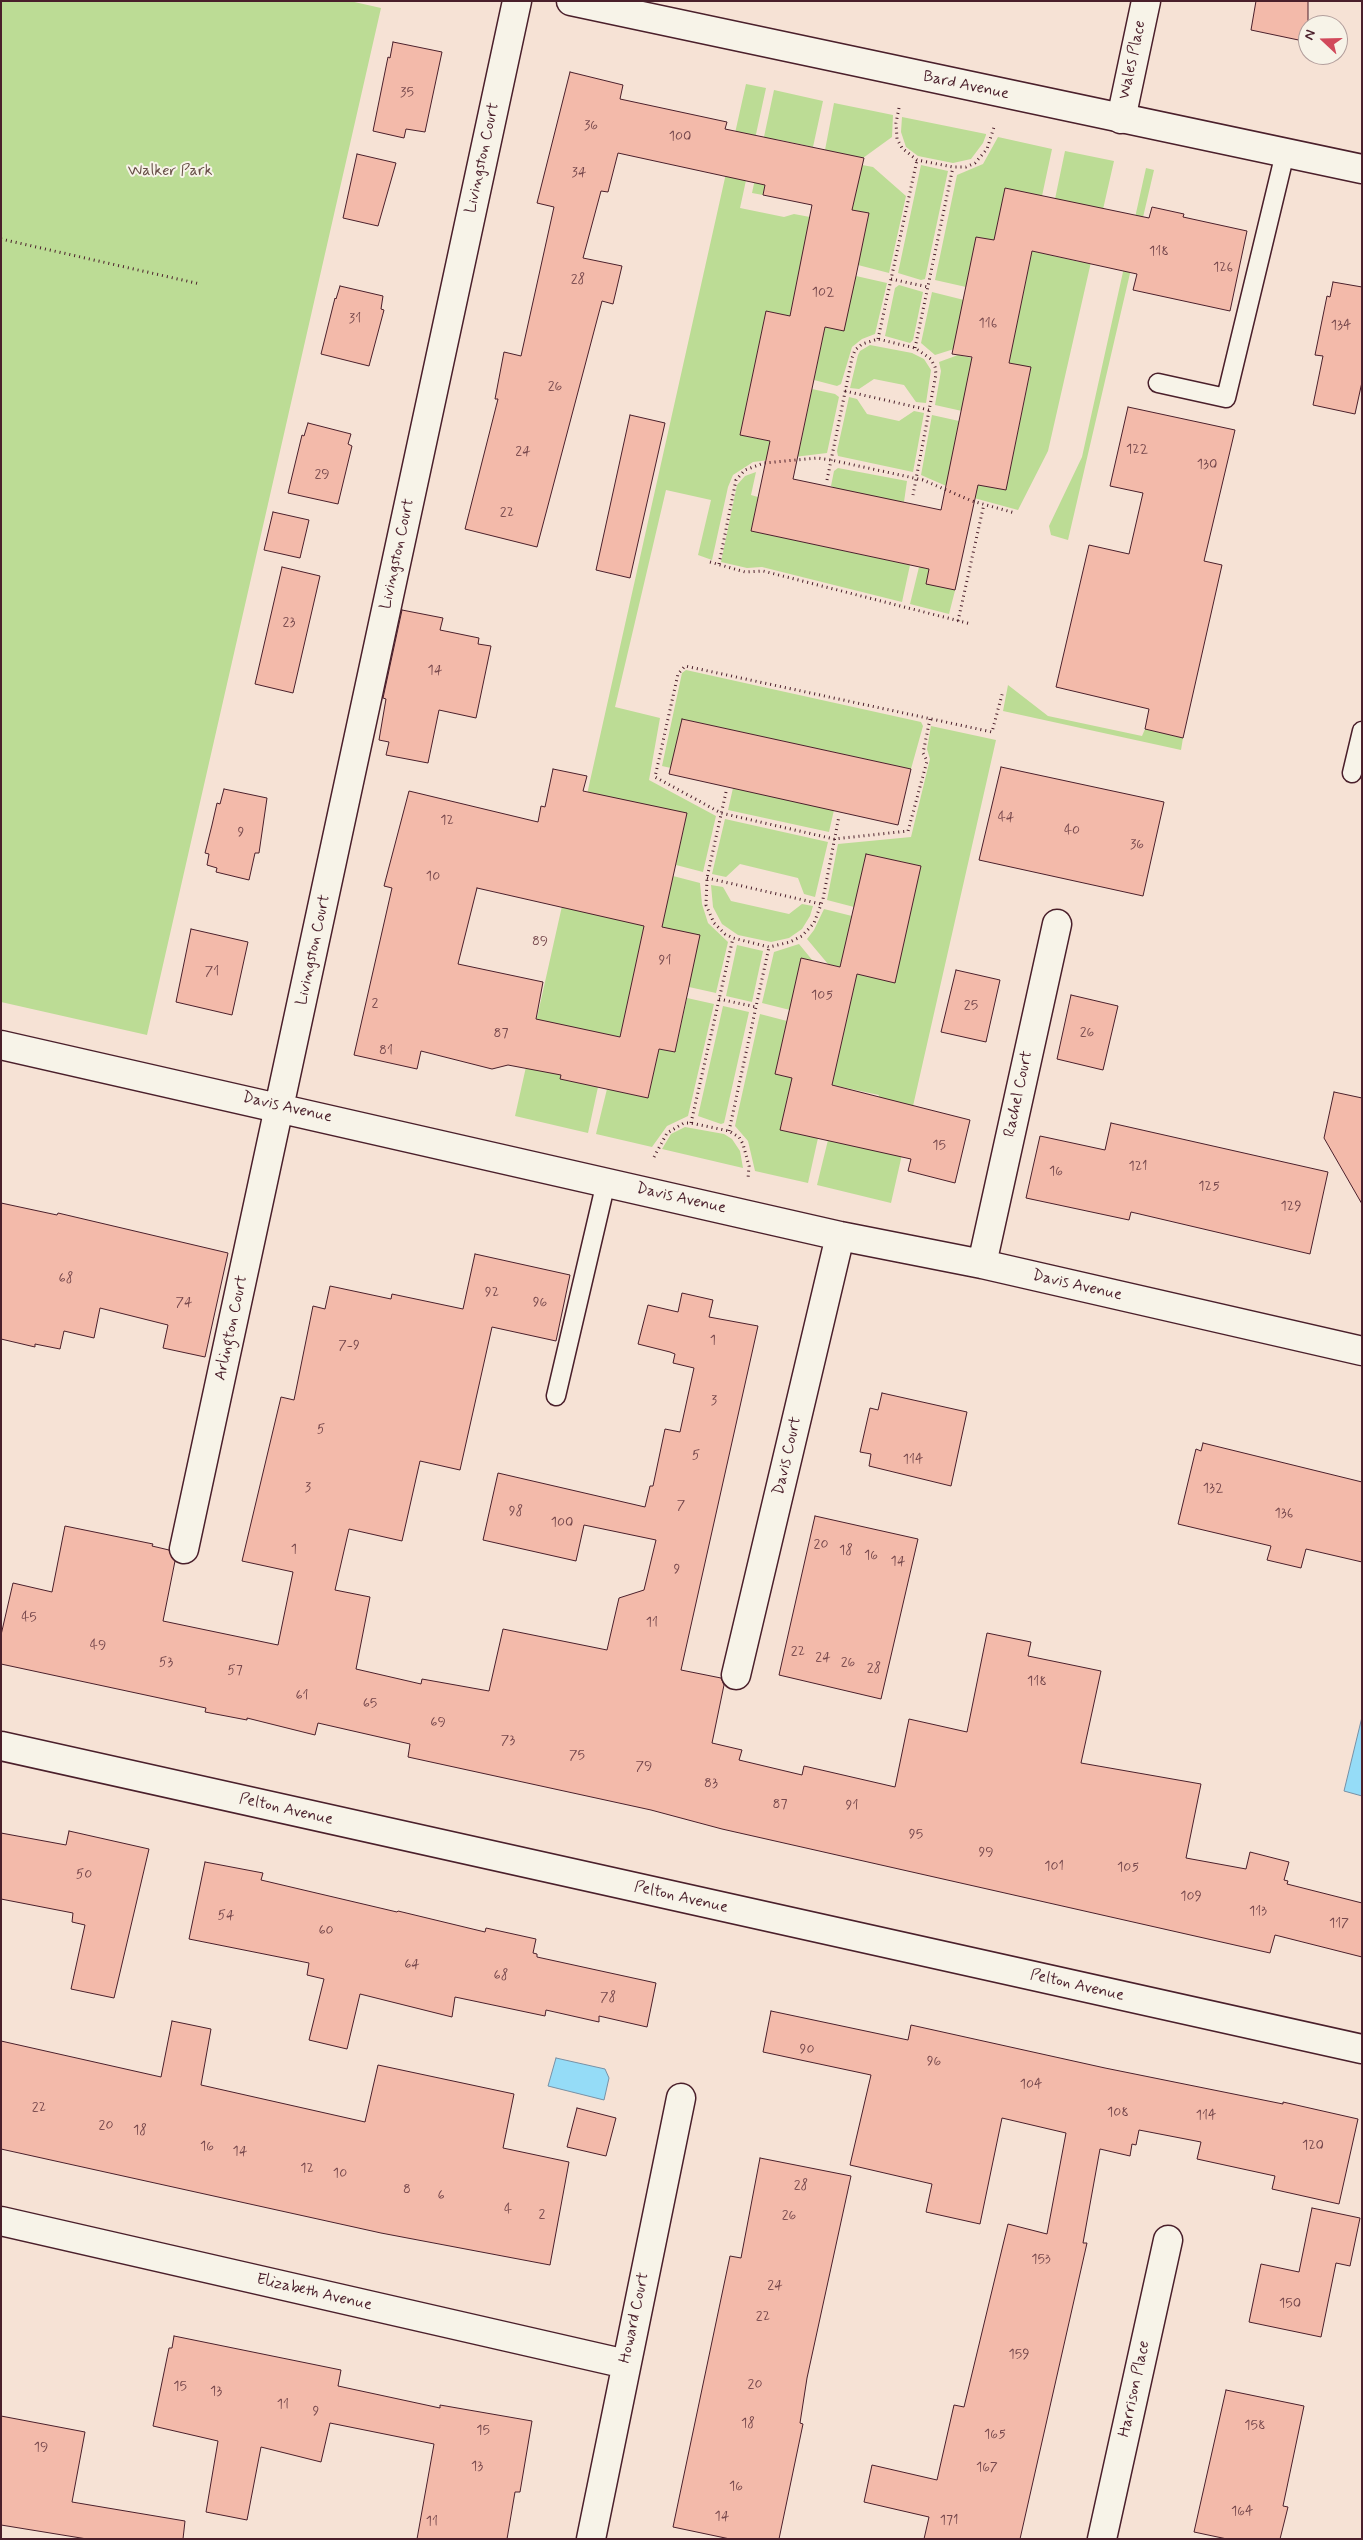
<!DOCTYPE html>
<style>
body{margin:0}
#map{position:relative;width:1363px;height:2540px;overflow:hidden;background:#f6e2d5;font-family:Mynerve,sans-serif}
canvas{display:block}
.frame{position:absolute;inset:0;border:2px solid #4a1f2b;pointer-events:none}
.north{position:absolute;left:1298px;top:15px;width:50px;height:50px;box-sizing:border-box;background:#f7f3e8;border:1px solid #b29e9c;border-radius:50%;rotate:291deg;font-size:14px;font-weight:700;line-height:20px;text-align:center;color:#4a1f2b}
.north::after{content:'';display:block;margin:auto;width:18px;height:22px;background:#d1495b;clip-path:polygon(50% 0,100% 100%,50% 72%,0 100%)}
</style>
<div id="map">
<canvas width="1363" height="2540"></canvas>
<div class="frame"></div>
<div class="north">N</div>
</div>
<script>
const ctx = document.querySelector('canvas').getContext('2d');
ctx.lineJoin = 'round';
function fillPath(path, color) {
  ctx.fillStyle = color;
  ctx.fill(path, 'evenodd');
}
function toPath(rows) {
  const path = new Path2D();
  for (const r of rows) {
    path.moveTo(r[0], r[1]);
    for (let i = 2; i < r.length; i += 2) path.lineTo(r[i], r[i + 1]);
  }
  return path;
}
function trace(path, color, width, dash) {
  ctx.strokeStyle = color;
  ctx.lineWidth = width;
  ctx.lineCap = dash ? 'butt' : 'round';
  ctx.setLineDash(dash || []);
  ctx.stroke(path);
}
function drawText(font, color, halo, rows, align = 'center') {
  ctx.font = font + ' Mynerve,sans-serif';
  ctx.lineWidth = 4;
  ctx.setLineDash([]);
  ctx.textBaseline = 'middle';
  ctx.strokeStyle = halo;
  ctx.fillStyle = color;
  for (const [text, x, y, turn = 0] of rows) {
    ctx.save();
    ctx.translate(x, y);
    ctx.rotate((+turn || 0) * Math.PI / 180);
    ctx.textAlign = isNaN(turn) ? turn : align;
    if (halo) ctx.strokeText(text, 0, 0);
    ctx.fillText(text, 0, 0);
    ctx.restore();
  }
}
fillPath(toPath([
 [1,1,350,1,381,8,147,1035,1,1002],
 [746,84,766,88,740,208,784,217,794,214,810,217,790,316,766,311,740,435,800,447,812,389,835,394,839,397,827,453,753,462,733,475,728,487,712,560,698,555,711,500,666,490,615,707,660,718,649,780,716,816,703,872,676,865,687,813,607,917,644,926,620,1037,572,1027,560,1079,598,1087,588,1133,515,1116],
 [774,90,823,101,813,147,775,139,763,195,752,193],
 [834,103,893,115,892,137,863,158,825,150],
 [902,117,986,134,986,135,983,143,971,159,953,163,918,156,906,147,901,132],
 [998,137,1052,149,1042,196,1005,189,994,240,976,237,966,287,935,280,957,175,983,164],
 [1065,151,1114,161,1048,451,1018,510,974,498,921,475,932,415,959,421,948,479,1006,490,1031,368,1009,363,1032,251,1080,262,1092,207,1055,199],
 [862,165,873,167,906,196,889,273,858,265,869,214,852,210],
 [921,165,948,171,925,279,921,280,898,273],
 [1146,168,1154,170,1068,540,1051,535,1049,526,1082,457],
 [856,276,887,283,875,334,862,339,852,347,841,384,837,386,814,380,825,327],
 [899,285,923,292,913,340,910,343,885,336,895,288],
 [932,292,964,300,954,349,935,355,921,343],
 [870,345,912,353,924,359,931,370,926,403,916,402,904,385,874,379,859,389,850,388,858,355,860,351],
 [958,355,972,358,962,411,935,405,941,371,939,362],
 [849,397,857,399,867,414,899,421,914,411,924,413,913,472,838,456,837,451],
 [838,468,907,481,904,502,900,501,900,504,832,490,833,487,831,486,834,471],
 [756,472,751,495,758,497,751,531,910,565,902,602,762,567,747,568,721,562,737,485,745,476],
 [919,567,959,575,949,614,910,604],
 [686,670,921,722,923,726,911,769,682,719,671,768,662,766,682,673],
 [1008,685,1048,716,1142,736,1145,729,1183,738,1181,750,1003,711],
 [931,726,996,740,891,1203,817,1185,828,1140,867,1149,879,1095,832,1085,857,974,895,982,921,866,866,854,854,907,827,900,838,844,911,837,930,759,927,749],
 [733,788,834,810,829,832,728,810],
 [725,819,828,842,815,897,804,894,798,878,740,864,726,877,712,874],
 [673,876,700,883,702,904,708,923,728,942,716,993,689,987,662,927],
 [711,885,723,887,731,901,789,914,802,904,813,906,810,916,802,929,789,938,771,942,738,935,722,924,713,907],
 [824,909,852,916,840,967,828,964,807,939,814,930],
 [799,944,813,961,801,958,790,1010,762,1003,774,952],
 [737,945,763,951,752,1002,726,996],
 [687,998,714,1004,688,1116,667,1126,652,1147,596,1134,607,1089,648,1098,659,1049,675,1052],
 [723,1006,749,1012,724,1123,721,1124,698,1116],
 [760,1014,787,1021,775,1074,792,1078,780,1130,818,1138,808,1183,755,1171,748,1141,735,1126],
 [685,1127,724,1134,732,1139,740,1151,743,1168,662,1149,671,1134]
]), '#bcdc95');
const water = toPath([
 [1362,1717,1362,1796,1344,1791,1362,1717],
 [556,2058,605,2069,609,2078,604,2100,548,2086,556,2058]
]);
fillPath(water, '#95dcf7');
trace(water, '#7790a5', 1);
const building = toPath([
 [1256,1,1308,1,1308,42,1251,30,1256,1],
 [393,42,442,52,425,132,406,129,404,138,373,131,388,57,390,58,393,42],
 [570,72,623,85,620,99,727,122,725,129,864,158,852,210,869,213,856,276,844,331,825,327,793,479,941,510,972,357,952,354,976,237,994,240,1005,188,1149,218,1152,207,1184,214,1183,217,1247,231,1230,311,1133,290,1137,274,1032,251,1009,363,1031,367,1006,490,978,485,955,590,926,584,929,569,751,531,770,441,740,435,766,311,790,316,812,205,763,195,765,185,618,153,608,192,601,191,583,258,622,266,613,304,602,301,537,547,465,529,498,399,495,399,504,352,521,356,554,207,537,203,570,72],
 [357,154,396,163,378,226,343,218,357,154],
 [1333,282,1362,287,1362,382,1355,414,1313,405,1323,356,1315,355,1327,296,1330,297,1333,282],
 [340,286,383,296,381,309,384,310,369,366,321,354,335,298,336,299,340,286],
 [1128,407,1235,430,1204,561,1222,565,1183,738,1145,729,1149,709,1056,687,1089,545,1129,554,1143,493,1110,486,1128,407],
 [630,415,665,423,630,578,596,570,630,415],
 [308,423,351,434,348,444,352,446,338,504,288,493,302,435,304,436,308,423],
 [273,512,309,520,300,558,264,550,273,512],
 [282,567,320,576,293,693,255,684,282,567],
 [402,610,443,618,440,630,479,638,478,644,491,646,476,718,439,710,428,763,386,755,389,742,379,740,386,699,383,698,402,610],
 [682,719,911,769,898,825,669,774,682,719],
 [1001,767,1164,802,1143,896,979,860,1001,767],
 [553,769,587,776,583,791,687,813,662,927,700,935,675,1052,659,1049,648,1098,560,1079,561,1075,508,1065,492,1069,421,1051,417,1069,354,1055,392,888,384,886,409,791,538,822,541,806,545,807,553,769],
 [477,888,644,926,620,1037,536,1019,543,982,458,964,477,888],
 [224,789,267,798,259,853,255,853,249,880,216,872,217,868,207,865,209,854,205,853,212,825,217,803,220,804,224,789],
 [866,854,921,866,895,983,857,974,832,1085,970,1120,955,1183,908,1171,911,1159,780,1130,792,1078,775,1074,801,958,840,967,866,854],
 [191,929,248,942,232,1015,176,1002,191,929],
 [956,970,1000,980,986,1042,941,1032,956,970],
 [1071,995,1118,1006,1103,1070,1057,1059,1071,995],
 [1334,1092,1362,1098,1362,1204,1324,1138,1334,1092],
 [1111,1123,1328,1172,1310,1254,1131,1212,1129,1220,1026,1198,1040,1136,1105,1150,1111,1123],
 [1,1203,57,1215,58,1213,228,1253,205,1357,163,1348,168,1325,100,1308,94,1338,64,1331,60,1349,35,1344,35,1347,1,1339,1,1203],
 [475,1254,570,1275,556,1341,492,1327,460,1470,420,1461,402,1541,349,1529,335,1590,370,1597,356,1669,421,1684,422,1679,489,1691,503,1629,607,1650,619,1598,644,1590,656,1540,584,1525,576,1561,483,1540,498,1473,645,1507,650,1486,653,1486,665,1429,680,1432,694,1368,673,1363,675,1354,670,1352,638,1344,648,1305,678,1312,682,1293,713,1300,709,1317,758,1326,681,1670,721,1678,724,1685,712,1743,742,1750,739,1760,802,1775,804,1766,895,1787,909,1719,967,1732,987,1633,1031,1642,1028,1656,1101,1671,1081,1763,1201,1784,1186,1858,1246,1869,1250,1852,1289,1862,1284,1880,1288,1881,1287,1884,1362,1903,1362,1957,1275,1935,1270,1953,722,1829,651,1810,408,1757,410,1744,318,1723,315,1735,247,1718,247,1720,205,1712,206,1708,1,1664,1,1635,13,1583,52,1592,65,1526,153,1544,152,1546,169,1550,175,1561,163,1621,278,1645,293,1572,242,1561,281,1397,294,1400,313,1306,325,1309,330,1286,391,1299,392,1294,463,1309,475,1254],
 [882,1393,967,1412,951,1486,869,1466,871,1454,860,1452,870,1408,878,1410,882,1393],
 [1203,1443,1362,1482,1362,1562,1306,1549,1301,1568,1267,1560,1271,1546,1178,1524,1196,1449,1201,1451,1203,1443],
 [815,1516,918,1539,881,1699,779,1675,815,1516],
 [69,1831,149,1849,114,1998,71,1989,85,1925,72,1922,73,1913,1,1899,1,1833,66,1845,69,1831],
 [205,1862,263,1873,261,1880,397,1912,398,1911,485,1932,486,1928,536,1939,533,1953,537,1954,537,1957,656,1983,647,2027,599,2016,599,2022,546,2010,545,2016,455,1997,452,2017,360,1994,347,2049,309,2040,324,1979,307,1975,309,1963,189,1939,205,1862],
 [771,2011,908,2040,911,2025,1105,2068,1283,2104,1283,2102,1358,2119,1339,2204,1272,2189,1275,2176,1197,2159,1201,2142,1139,2130,1136,2145,1132,2144,1130,2156,1100,2149,1083,2243,1087,2243,1020,2539,924,2539,929,2517,864,2502,872,2465,937,2480,954,2405,964,2407,1008,2224,1047,2234,1066,2133,1002,2118,980,2224,926,2212,932,2184,850,2165,871,2075,763,2052,771,2011],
 [172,2021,211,2029,201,2085,365,2122,378,2065,514,2094,503,2148,569,2162,550,2265,381,2233,1,2149,1,2041,161,2077,172,2021],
 [577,2108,616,2118,606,2156,567,2147,577,2108],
 [760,2158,851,2176,807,2378,800,2423,803,2424,779,2539,730,2539,673,2527,730,2256,741,2258,760,2158],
 [1312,2208,1360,2218,1350,2266,1336,2263,1321,2337,1249,2322,1261,2264,1299,2272,1312,2208],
 [174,2336,341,2370,338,2386,440,2408,440,2405,532,2421,520,2492,515,2492,507,2539,417,2539,434,2444,330,2423,321,2462,261,2447,247,2520,206,2512,218,2441,153,2426,169,2348,172,2348,174,2336],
 [1226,2390,1304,2406,1283,2506,1288,2507,1280,2539,1227,2539,1194,2532,1226,2390],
 [1,2416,85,2432,72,2502,185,2521,183,2539,87,2539,1,2525,1,2416]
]);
fillPath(building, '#f3baaa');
trace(building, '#4a1f2b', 1);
const service = toPath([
 [1158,383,1226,398,1285,153],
 [1352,773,1362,731],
 [556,1396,606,1182]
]);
const minor = toPath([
 [1121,119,1146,1],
 [1,1045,840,1236,982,1264,1362,1351],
 [982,1264,1057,924],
 [184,1549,517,1],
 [736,1675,840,1236],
 [1,1746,1362,2049],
 [1,2221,626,2364],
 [591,2539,681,2098],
 [1102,2539,1168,2240]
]);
const tertiary = toPath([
 [571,1,1362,169]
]);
trace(service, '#4a1f2b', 21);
trace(minor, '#4a1f2b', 31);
trace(tertiary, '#4a1f2b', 31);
trace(toPath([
 [899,108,896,123,897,139,902,148,917,160,953,167,966,167,975,163,987,149,994,127],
 [1,239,200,284],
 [891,279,928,287],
 [878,339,917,160],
 [915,348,953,167],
 [845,391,929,410],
 [827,480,852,358,855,350,862,344,878,339,915,348,931,359,935,367,936,374,913,495],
 [710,562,745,572,763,571,971,624],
 [719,564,736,480,745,470,764,463,817,458,831,460,923,480,972,501,1015,513],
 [958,621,984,504],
 [930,719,923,753,927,761,908,831,834,839,721,813,655,777,678,674,685,666,992,732,1003,691],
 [726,792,707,878,706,905,714,923,725,934,733,938,769,947,790,942,802,936,814,923,823,899,839,816],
 [707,878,821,904],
 [719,999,756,1007],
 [691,1123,733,938],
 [729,1131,769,947],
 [654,1157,667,1133,684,1123,691,1123,729,1131,739,1137,743,1144,749,1166,748,1179]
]), '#4a1f2b', 3, [1, 4]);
trace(service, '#f7f3e8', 18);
trace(minor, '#f7f3e8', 28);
trace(tertiary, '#f7f3e8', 28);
drawText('14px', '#74464b', null, [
 ["35",407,93],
 ["36",591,126],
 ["100",680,137],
 ["34",579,173],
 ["118",1159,252],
 ["126",1223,268],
 ["28",578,280],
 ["102",823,293],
 ["31",355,319],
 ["116",988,324],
 ["134",1341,326],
 ["26",555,387],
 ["122",1137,450],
 ["24",523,452],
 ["130",1207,465],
 ["29",322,475],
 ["22",507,513],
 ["23",289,623],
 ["14",435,671],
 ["44",1006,818],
 ["12",447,821],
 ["40",1072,831],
 ["9",241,833],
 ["36",1137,845],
 ["10",433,877],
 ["89",540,942],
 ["91",665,961],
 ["71",212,972],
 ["105",822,996],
 ["2",375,1004],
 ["25",971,1006],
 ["26",1087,1033],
 ["87",501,1034],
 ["81",386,1051],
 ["15",939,1146],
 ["121",1138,1167],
 ["16",1056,1172],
 ["125",1209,1187],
 ["129",1291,1207],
 ["68",66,1279],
 ["92",492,1293],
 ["74",184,1303],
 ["96",540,1303],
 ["1",713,1341],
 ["7-9",349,1346],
 ["3",714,1401],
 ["5",321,1430],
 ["5",696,1456],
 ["114",913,1460],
 ["3",308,1488],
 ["132",1213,1489],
 ["7",681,1506],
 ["98",516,1512],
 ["136",1284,1514],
 ["100",562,1523],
 ["20",821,1545],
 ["1",294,1550],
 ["18",846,1551],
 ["16",871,1556],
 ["14",898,1562],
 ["9",677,1570],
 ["45",29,1618],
 ["11",652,1623],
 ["49",98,1646],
 ["22",798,1652],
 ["24",823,1658],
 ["53",166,1663],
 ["26",848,1663],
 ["28",874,1669],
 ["57",235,1671],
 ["118",1037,1682],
 ["61",302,1696],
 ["65",370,1704],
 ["69",438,1723],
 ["73",508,1741],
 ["75",577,1756],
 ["79",644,1767],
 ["83",711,1784],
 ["87",780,1805],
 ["91",852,1806],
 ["95",916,1835],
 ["99",986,1853],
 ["101",1054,1867],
 ["105",1128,1868],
 ["50",84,1875],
 ["109",1191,1897],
 ["113",1258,1912],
 ["54",226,1916],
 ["117",1339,1924],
 ["60",326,1931],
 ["64",412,1965],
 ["68",501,1976],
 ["78",608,1998],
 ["90",807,2050],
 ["96",934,2062],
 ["104",1031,2085],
 ["22",39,2108],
 ["108",1118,2113],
 ["114",1206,2116],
 ["20",106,2126],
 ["18",140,2131],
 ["120",1313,2146],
 ["16",207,2147],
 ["14",240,2152],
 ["12",307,2169],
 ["10",340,2174],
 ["28",801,2186],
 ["8",407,2190],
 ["6",441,2196],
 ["4",508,2210],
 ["2",542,2215],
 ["26",789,2216],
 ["153",1041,2260],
 ["24",775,2286],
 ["150",1290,2304],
 ["22",763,2317],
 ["159",1019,2355],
 ["20",755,2385],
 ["15",180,2387],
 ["13",216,2392],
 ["11",283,2405],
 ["9",316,2412],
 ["18",748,2424],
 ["158",1255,2426],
 ["15",483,2431],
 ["165",995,2435],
 ["19",41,2448],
 ["13",477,2467],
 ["167",987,2468],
 ["16",736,2487],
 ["164",1242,2512],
 ["14",722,2517],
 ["171",949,2521],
 ["11",432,2522]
]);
drawText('16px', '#4a1f2b', '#f7f3e8', [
 ["Wales Place",1133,60,-78],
 ["Bard Avenue",966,86,12],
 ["Livingston Court",483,158,-78],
 ["Livingston Court",398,554,-78],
 ["Livingston Court",314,950,-78],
 ["Rachel Court",1019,1094,-78],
 ["Davis Avenue",287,1108,13],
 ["Davis Avenue",681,1199,13],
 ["Davis Avenue",1077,1286,13],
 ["Arlington Court",232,1328,-78],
 ["Davis Court",788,1456,-77],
 ["Pelton Avenue",286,1810,13],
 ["Pelton Avenue",681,1898,13],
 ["Pelton Avenue",1077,1986,13],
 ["Elizabeth Avenue",314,2293,13],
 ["Howard Court",635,2318,-78],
 ["Harrison Place",1135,2389,-78]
]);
drawText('16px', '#664e46', '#f7f3e8', [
 ["Walker Park",170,172]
]);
</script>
